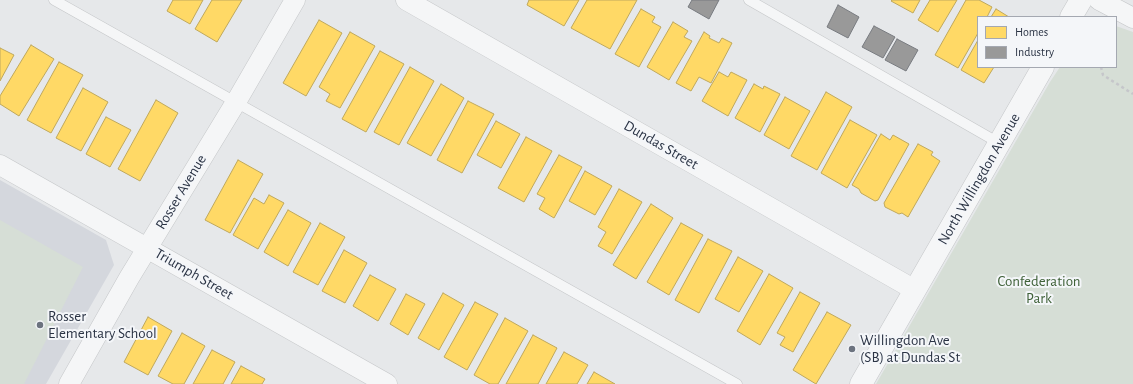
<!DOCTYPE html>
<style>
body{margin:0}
#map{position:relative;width:1133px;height:384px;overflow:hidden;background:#e6e8ea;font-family:"Alegreya Sans",sans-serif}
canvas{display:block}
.legend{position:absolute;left:977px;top:16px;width:140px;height:52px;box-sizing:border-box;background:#f4f6f9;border:1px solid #a4a8b1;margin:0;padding:5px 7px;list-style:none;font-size:12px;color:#2b3445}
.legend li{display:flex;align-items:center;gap:8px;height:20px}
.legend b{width:20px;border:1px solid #a4a8b1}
</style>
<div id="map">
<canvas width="1133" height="384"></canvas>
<ul class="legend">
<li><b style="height:11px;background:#ffd966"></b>Homes</li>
<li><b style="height:11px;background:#999"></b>Industry</li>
</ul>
</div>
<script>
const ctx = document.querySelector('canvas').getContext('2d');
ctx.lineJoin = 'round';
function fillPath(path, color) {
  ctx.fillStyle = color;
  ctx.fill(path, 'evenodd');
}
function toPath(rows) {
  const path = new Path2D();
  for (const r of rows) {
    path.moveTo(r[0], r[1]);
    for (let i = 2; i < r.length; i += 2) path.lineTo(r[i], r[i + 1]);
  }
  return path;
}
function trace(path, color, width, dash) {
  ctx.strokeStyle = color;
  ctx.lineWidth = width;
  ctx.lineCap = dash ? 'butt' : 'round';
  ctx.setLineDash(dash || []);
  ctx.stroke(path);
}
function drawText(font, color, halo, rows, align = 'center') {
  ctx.font = font + ' "Alegreya Sans",sans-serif';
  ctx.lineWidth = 4;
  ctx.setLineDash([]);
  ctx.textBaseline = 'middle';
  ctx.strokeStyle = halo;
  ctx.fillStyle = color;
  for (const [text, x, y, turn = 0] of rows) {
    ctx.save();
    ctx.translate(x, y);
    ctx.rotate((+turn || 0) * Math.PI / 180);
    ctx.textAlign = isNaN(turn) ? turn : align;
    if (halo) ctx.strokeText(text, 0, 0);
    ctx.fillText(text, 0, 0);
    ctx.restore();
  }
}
fillPath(toPath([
 [0,180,106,240,114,265,46,384,0,384]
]), '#d4d7dd');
fillPath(toPath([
 [1116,26,1133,32,1133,384,876,384,1050,82,1060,67,1116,67],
 [0,220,83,267,24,384,0,384]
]), '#d6ded6');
const homes = toPath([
 [173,0,203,0,190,24,167,11,173,0],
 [212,0,242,0,217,42,195,29,212,0],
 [529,0,579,0,564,26,527,5,529,0],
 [587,0,637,0,610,49,571,28,587,0],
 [892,0,920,0,913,13,891,1,892,0],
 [930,0,957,0,938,32,918,20,930,0],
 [966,0,979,0,992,7,987,17,978,17,978,33,958,68,935,55,966,0],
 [641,9,655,17,652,22,661,27,639,67,615,54,641,9],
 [996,9,1009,17,991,17,996,9],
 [319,20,342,33,306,96,283,83,319,20],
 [673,22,688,31,684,37,692,41,669,80,647,67,673,22],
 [350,32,375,46,340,108,326,101,330,94,319,87,350,32],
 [704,32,710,36,709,38,719,43,722,38,732,43,711,83,699,77,691,91,676,83,704,32],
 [978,40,978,67,994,67,984,83,961,70,978,40],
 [31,45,54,59,19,116,0,104,0,96,31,45],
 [0,48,14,55,0,81,0,48],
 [380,51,404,64,366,132,342,119,380,51],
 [59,62,83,75,51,133,27,120,59,62],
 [410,67,434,81,399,145,374,132,410,67],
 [719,72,728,77,731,72,747,80,728,116,702,101,719,72],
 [441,84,464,98,431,156,407,143,441,84],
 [754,84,763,89,764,86,780,94,760,132,735,118,754,84],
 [83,88,108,102,81,151,56,138,83,88],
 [826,92,852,107,817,170,791,156,826,92],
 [785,97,810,111,789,149,764,135,785,97],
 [156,100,178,113,140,181,118,169,156,100],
 [468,101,494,114,462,173,437,160,468,101],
 [106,117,131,130,110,167,86,154,106,117],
 [850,120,877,135,847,188,821,173,850,120],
 [496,121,520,134,501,168,477,155,496,121],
 [881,134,890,140,893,135,909,144,878,200,875,201,861,193,859,189,852,185,881,134],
 [526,137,552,151,524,202,498,188,526,137],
 [918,144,933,152,931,155,940,161,908,217,902,213,899,214,885,207,884,203,918,144],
 [559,155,582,167,554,218,539,209,545,198,537,194,559,155],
 [238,160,263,174,230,233,205,220,238,160],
 [585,171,612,186,595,215,569,201,585,171],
 [619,189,642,202,612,254,598,246,606,232,598,227,619,189],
 [269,195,284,203,258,249,233,235,254,198,264,204,269,195],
 [651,204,673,218,636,279,613,265,651,204],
 [288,210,311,223,288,266,264,252,288,210],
 [320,223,345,237,318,285,293,272,320,223],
 [681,223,703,235,669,295,647,282,681,223],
 [708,239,732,251,699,313,675,300,708,239],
 [344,250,367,263,345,303,322,291,344,250],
 [738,257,763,271,739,312,715,299,738,257],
 [769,274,793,288,760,345,737,331,769,274],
 [370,275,396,289,378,321,353,306,370,275],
 [800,292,820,303,793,352,780,345,785,337,777,333,800,292],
 [443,293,464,305,439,350,418,338,443,293],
 [406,294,425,304,408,335,390,324,406,294],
 [475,302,498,314,467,370,444,357,475,302],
 [827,312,851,325,816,384,793,370,827,312],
 [148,317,172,331,148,375,124,362,148,317],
 [505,318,528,331,498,384,490,384,474,375,505,318],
 [182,333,205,346,184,384,173,384,158,376,182,333],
 [533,335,557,348,538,384,506,384,533,335],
 [212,350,235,362,223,384,193,384,212,350],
 [564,352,588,365,577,384,546,384,564,352],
 [241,366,265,379,262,384,231,384,241,366],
 [594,372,615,384,587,384,594,372]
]);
fillPath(homes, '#ffd966');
trace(homes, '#bfa85c', 1);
const industry = toPath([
 [692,0,719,0,709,19,688,7,692,0],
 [838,5,859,17,848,38,827,27,838,5],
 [874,26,895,37,883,58,862,47,874,26],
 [897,39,918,50,906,71,885,60,897,39]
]);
fillPath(industry, '#999');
trace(industry, '#787b80', 1);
const service = toPath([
 [54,0,737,384],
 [749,0,999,143]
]);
const minor = toPath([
 [406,0,915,290],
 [1099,0,1133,18],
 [0,165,387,384],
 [69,384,129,278,236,102,295,0]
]);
const tertiary = toPath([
 [1071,17,1081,0],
 [861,384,1043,67]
]);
trace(service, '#c4c6c8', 11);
trace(minor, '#c4c6c8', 21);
trace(tertiary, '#c4c6c8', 23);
trace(toPath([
 [1101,67,1103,75,1133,94]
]), '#c5c6ca', 2.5, [3, 3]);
trace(service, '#f5f6f7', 10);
trace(minor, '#f5f6f7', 20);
trace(tertiary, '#f5f6f7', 22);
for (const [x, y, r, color] of [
 [40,325,4,"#6c737f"],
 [852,349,4,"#6c737f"]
]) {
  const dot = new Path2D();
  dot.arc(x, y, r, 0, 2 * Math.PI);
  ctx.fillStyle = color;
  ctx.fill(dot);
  trace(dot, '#f4f6f9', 1.5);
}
drawText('15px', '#2b3445', '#f4f6f9', [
 ["Dundas Street",661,145,30],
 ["North Willingdon Avenue",979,179,-60],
 ["Rosser Avenue",181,192,-59],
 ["Triumph Street",194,274,30]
]);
drawText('15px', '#3f6138', '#f4f6f9', [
 ["Confederation",1039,281],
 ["Park",1039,298]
]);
drawText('15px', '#2b3445', '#f4f6f9', [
 ["Rosser",48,316],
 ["Elementary School",48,333],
 ["Willingdon Ave",860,340],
 ["(SB) at Dundas St",860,357]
], 'left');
</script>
